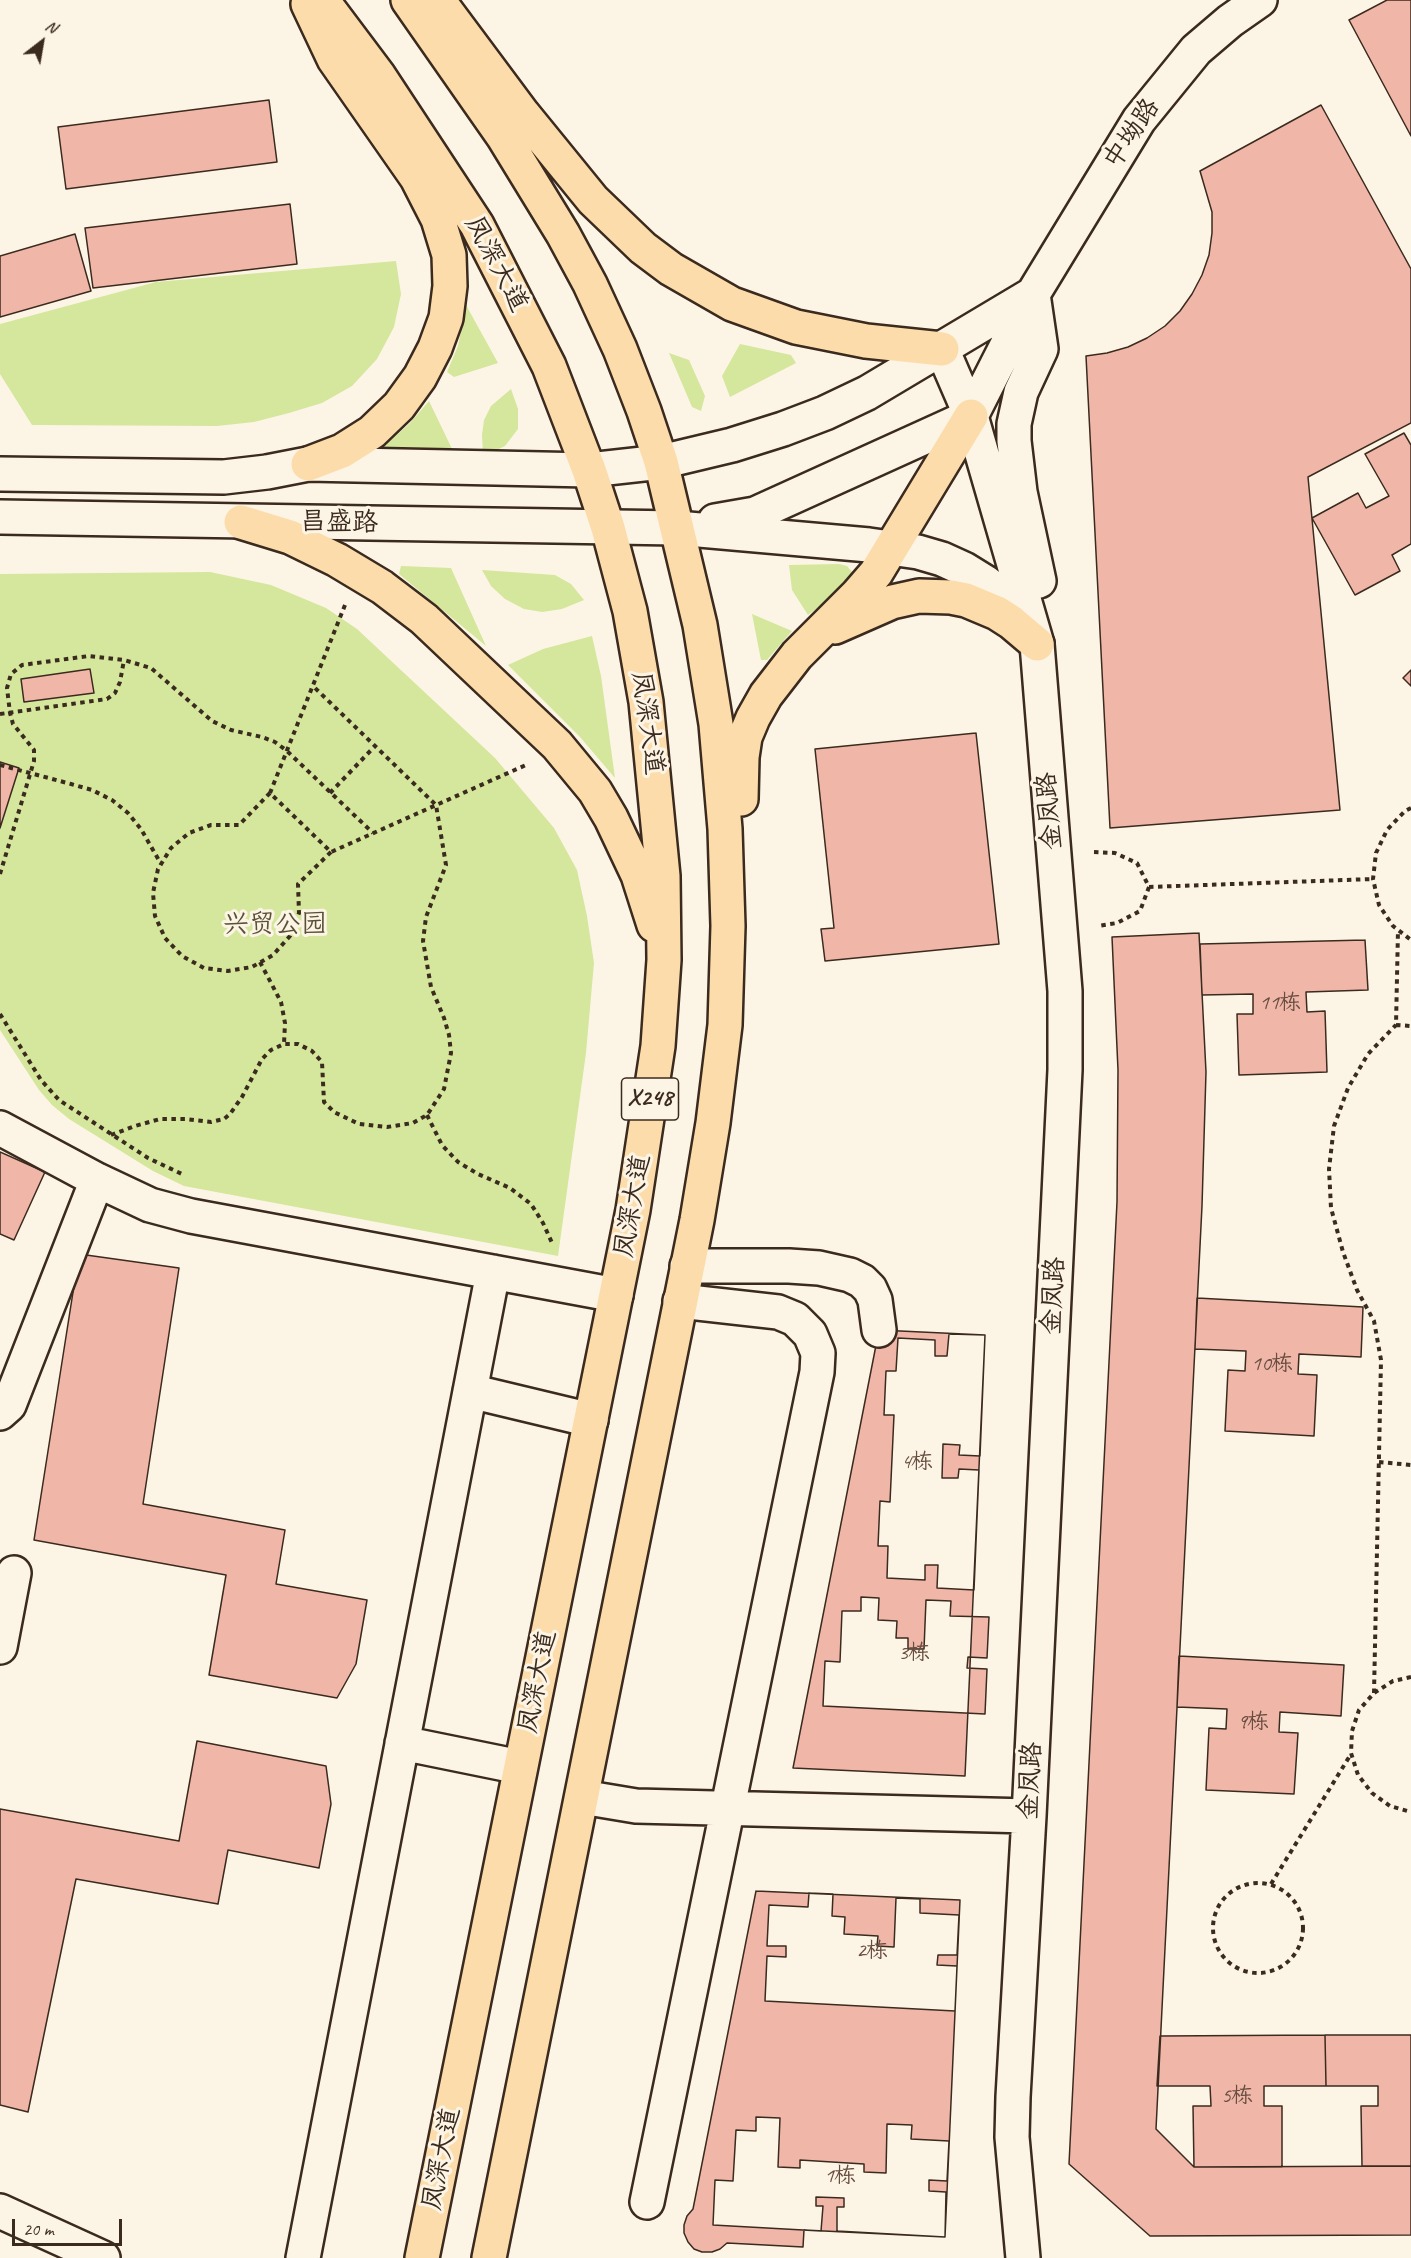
<!DOCTYPE html>
<meta charset="utf-8">
<style>
body{margin:0}
#map{position:relative;width:1411px;height:2258px;overflow:hidden;background:#fcf5e5;font-family:Caveat,sans-serif}
canvas{display:block}
.north{position:absolute;left:12px;top:12px;width:60px;height:60px;-webkit-text-stroke:4px #fcf5e5;paint-order:stroke;rotate:31deg;font-size:16px;font-weight:700;line-height:24px;text-align:center;color:#3b2a1e}
.north::after{content:'';display:block;margin:auto;width:21px;height:27px;background:#3b2a1e;clip-path:polygon(50% 0,100% 100%,50% 72%,0 100%)}
.scale{position:absolute;left:12px;top:2219px;width:110px;height:27px;box-sizing:border-box;border:3px solid #3b2a1e;border-top:0;padding-left:8px;font-size:18px;line-height:21px;white-space:nowrap;color:#3b2a1e;-webkit-text-stroke:4px #fcf5e5;paint-order:stroke}
</style>
<div id="map">
<canvas width="1411" height="2258"></canvas>
<div class="north">N</div>
<div class="scale">20 m</div>
</div>
<script>
const ctx = document.querySelector('canvas').getContext('2d');
ctx.lineJoin = 'round';
function fillPath(path, color) {
  ctx.fillStyle = color;
  ctx.fill(path, 'evenodd');
}
function toPath(rows) {
  const path = new Path2D();
  for (const r of rows) {
    if (r.length === 3) {
      path.moveTo(r[0] + r[2], r[1]);
      path.arc(r[0], r[1], r[2], 0, 2 * Math.PI);
      continue;
    }
    path.moveTo(r[0], r[1]);
    for (let i = 2; i < r.length; i += 2) path.lineTo(r[i], r[i + 1]);
  }
  return path;
}
function trace(path, color, width, dash) {
  ctx.strokeStyle = color;
  ctx.lineWidth = width;
  ctx.lineCap = dash ? 'butt' : 'round';
  ctx.setLineDash(dash || []);
  ctx.stroke(path);
}
function drawText(font, color, halo, rows, align = 'center') {
  ctx.font = font + ' Caveat,"LXGW WenKai TC",sans-serif';
  ctx.lineWidth = 6;
  ctx.setLineDash([]);
  ctx.textBaseline = 'middle';
  ctx.strokeStyle = halo;
  ctx.fillStyle = color;
  for (const [text, x, y, turn = 0] of rows) {
    ctx.save();
    ctx.translate(x, y);
    ctx.rotate((+turn || 0) * Math.PI / 180);
    ctx.textAlign = isNaN(turn) ? turn : align;
    if (halo) ctx.strokeText(text, 0, 0);
    ctx.fillText(text, 0, 0);
    ctx.restore();
  }
}
fillPath(toPath([
 [396,261,401,294,394,327,377,359,352,386,322,403,289,413,254,422,217,426,32,425,0,374,0,324,156,282],
 [466,305,498,363,454,377,447,372,458,346],
 [740,344,791,355,796,363,730,397,722,376],
 [669,353,689,360,705,396,701,411,692,407],
 [511,389,518,409,518,429,505,446,488,454,483,454,482,435,484,420,491,406],
 [429,401,454,453,380,450,410,423],
 [839,564,847,566,852,572,852,580,849,587,825,602,808,615,792,590,789,565],
 [401,566,451,568,486,646,399,574],
 [482,570,555,575,571,584,584,600,562,609,542,612,524,609,505,599,491,586],
 [210,572,271,585,326,608,357,629,495,758,554,828,577,870,587,916,594,963,586,1053,558,1256,184,1186,153,1171,69,1119,52,1105,39,1090,0,1030,0,828,19,768,0,762,0,574],
 [752,614,792,631,767,660,761,660],
 [592,636,601,676,615,778,580,737,508,665,543,649]
]), '#d4e79c');
const building = toPath([
 [1387,0,1411,0,1411,136,1349,20,1387,0],
 [269,100,277,162,66,189,58,127,269,100],
 [1321,105,1411,269,1411,423,1308,477,1340,810,1110,828,1086,356,1107,353,1128,347,1147,338,1165,326,1180,311,1192,294,1202,275,1209,255,1212,233,1212,212,1200,171,1321,105],
 [290,204,297,264,93,288,85,228,290,204],
 [75,234,91,291,0,317,0,256,75,234],
 [1404,433,1411,445,1411,544,1392,555,1400,571,1355,595,1312,518,1358,493,1366,508,1389,496,1365,454,1404,433],
 [90,669,94,693,24,702,21,679,90,669],
 [1411,670,1411,686,1403,678,1411,670],
 [976,733,999,944,825,961,821,929,834,928,815,749,976,733],
 [0,762,19,768,0,828,0,762],
 [1199,933,1206,1072,1202,1206,1156,2129,1194,2167,1411,2166,1411,2235,1150,2236,1069,2164,1117,1202,1118,1070,1112,937,1199,933],
 [1365,940,1368,990,1306,992,1307,1012,1325,1011,1327,1072,1239,1075,1237,1014,1253,1014,1253,994,1202,995,1200,944,1365,940],
 [0,1152,45,1172,14,1240,0,1234,0,1152],
 [79,1254,179,1268,143,1504,285,1530,276,1584,367,1600,356,1664,337,1698,209,1675,226,1575,34,1540,79,1254],
 [1197,1298,1363,1307,1361,1357,1299,1354,1298,1374,1317,1375,1314,1436,1225,1431,1228,1370,1245,1371,1246,1351,1195,1349,1197,1298],
 [879,1330,985,1335,965,1776,793,1768,879,1330],
 [949,1334,985,1335,980,1456,959,1455,960,1445,943,1444,942,1478,958,1478,959,1469,979,1470,974,1590,937,1588,938,1565,925,1565,925,1580,887,1578,888,1546,878,1546,880,1501,890,1502,894,1415,884,1415,886,1371,896,1371,898,1338,935,1340,935,1356,947,1356,949,1334],
 [861,1597,879,1598,878,1620,897,1621,896,1638,908,1638,908,1649,924,1649,926,1600,951,1601,950,1616,989,1617,987,1658,968,1657,967,1668,987,1669,985,1714,823,1706,825,1661,840,1662,842,1611,861,1611,861,1597],
 [1179,1656,1344,1665,1341,1716,1280,1712,1279,1732,1298,1733,1294,1794,1206,1790,1209,1728,1226,1729,1227,1709,1177,1707,1179,1656],
 [197,1741,326,1766,331,1804,319,1868,228,1850,218,1904,76,1879,28,2112,0,2105,0,1809,179,1841,197,1741],
 [756,1891,960,1900,945,2237,804,2230,803,2247,727,2243,720,2249,712,2252,702,2252,694,2249,688,2242,684,2233,684,2225,687,2216,693,2209,756,1891],
 [809,1893,833,1894,832,1916,845,1917,844,1934,878,1936,877,1946,894,1947,896,1898,920,1899,920,1913,959,1915,957,1955,938,1955,937,1965,957,1966,955,2011,765,2001,767,1956,786,1957,786,1946,767,1946,769,1905,808,1907,809,1893],
 [1325,2035,1326,2086,1264,2086,1264,2106,1282,2106,1282,2167,1194,2167,1193,2106,1211,2106,1210,2086,1157,2086,1160,2036,1325,2035],
 [1325,2035,1411,2035,1411,2166,1362,2166,1361,2106,1378,2106,1378,2086,1326,2086,1325,2035],
 [756,2117,780,2118,778,2167,800,2168,800,2160,864,2164,864,2172,886,2173,887,2124,912,2125,911,2139,949,2141,947,2181,929,2180,929,2191,946,2192,945,2237,837,2231,837,2207,844,2207,844,2198,816,2197,816,2206,823,2206,821,2231,713,2225,715,2180,733,2181,736,2130,756,2131,756,2117]
]);
fillPath(building, '#f0b7a9');
trace(building, '#3b2a1e', 1.5);
const minor = toPath([
 [1033,294,1041,349,1021,392,1014,424,1014,441,1020,492,1039,581],
 [942,349,971,416,1037,644,1065,991,1065,1070,1029,1816,1013,2097,1012,2137,1023,2258],
 [0,474,224,477,267,472,308,464,589,470,661,462,732,445,783,429,825,413,867,393,1033,294],
 [0,517,677,528,869,545,918,552,942,559,964,569,985,582,1005,598,1027,628],
 [715,521,755,514,971,416,1033,294,1139,120,1196,50,1230,21,1260,0],
 [0,1128,97,1180,150,1205,191,1216,616,1295],
 [687,1266,789,1266,819,1268,850,1275,862,1281,870,1289,875,1300,879,1330],
 [470,1391,591,1420],
 [0,1413,9,1405,97,1180],
 [0,1647,14,1573],
 [402,1743,520,1767],
 [582,1797,636,1806,1029,1816],
 [647,2202,817,1372,818,1353,810,1334,795,1319,778,1312,680,1301],
 [0,2211,103,2258],
 [303,2258,493,1272]
]);
const major = toPath([
 [322,0,379,76,477,225,549,366,589,470,608,528,630,611,646,702,663,876,664,960,658,1046,633,1210,422,2258],
 [408,0,503,136,563,234,590,284,620,349,644,411,661,462,700,625,716,724,725,829,728,926,725,1025,713,1123,697,1220,489,2258],
 [438,0,523,114,593,200,643,248,671,269,732,304,796,327,866,341,942,349],
 [308,464,342,451,372,432,399,406,420,377,435,348,446,318,450,286,449,255,438,219,417,178,334,59,308,4],
 [241,522,290,537,337,560,382,587,424,619,557,745,595,791,611,818,638,875,654,925],
 [835,627,892,602,919,596,951,597,966,600,997,613,1011,622,1037,644],
 [741,799,742,757,745,737,753,718,766,695,797,655,857,595,876,573,971,416]
]);
trace(minor, '#3b2a1e', 38);
trace(major, '#3b2a1e', 38);
trace(toPath([
 [345,605,270,793,331,852,526,765],
 [0,714,107,699,115,693,120,682,124,660],
 [0,765,71,784,92,790,112,800,128,813,141,829,161,864],
 [270,793,239,825,211,825,189,833,171,848,158,869,153,893,155,916,165,938,182,956,204,968,228,971,252,967,273,955,290,936,299,913,298,884,331,852],
 [330,793,375,746],
 [1411,808,1405,811,1387,830,1376,853,1373,879,1379,905,1393,926,1411,940],
 [1094,852,1115,853,1137,863,1149,887,1140,911,1117,923,1098,926],
 [0,874,34,761,34,750,13,724,10,713,7,688,11,674,22,665,89,656,124,660,151,668,212,721,231,730,262,737,275,742,287,751,373,833],
 [1149,887,1373,879],
 [260,962,281,1002,285,1023,284,1044],
 [0,1014,41,1080,59,1100,148,1158,184,1175],
 [1396,1025,1411,1026],
 [427,1115,442,1145,458,1162,478,1174,510,1188,531,1204,543,1223,553,1245],
 [111,1135,135,1126,160,1119,185,1119,211,1122,224,1119,230,1114,242,1097,262,1059,271,1050,284,1044,298,1044,312,1051,322,1062,324,1102,334,1112,359,1124,387,1127,413,1123,427,1115,444,1089,451,1053,449,1035,444,1018,431,987,423,941,426,917,446,865,436,805,313,686],
 [1379,1462,1411,1465],
 [1411,1677,1393,1681,1374,1693,1359,1710,1352,1731,1351,1753,1358,1775,1372,1793,1390,1806,1411,1812],
 [1374,1693,1381,1360,1374,1321,1357,1290,1343,1252,1331,1208,1329,1169,1334,1126,1348,1088,1368,1054,1396,1025,1398,930],
 [1258,1928,45],
 [1271,1884,1351,1754]
]), '#3b2a1e', 4, [4.5, 4.5]);
trace(minor, '#fcf5e5', 33);
trace(major, '#fddcac', 33);
drawText('22px', '#684d41', null, [
 ["11栋",1280,1003],
 ["10栋",1272,1364],
 ["4栋",917,1462],
 ["3栋",914,1653],
 ["9栋",1253,1722],
 ["2栋",872,1951],
 ["5栋",1237,2096],
 ["1栋",840,2176]
]);
for (const [x, y, w] of [
 [650,1099,57]
]) {
  const box = new Path2D();
  box.roundRect(x - w / 2, y - 21, w, 42, 4.5);
  ctx.fillStyle = '#fcf5e5';
  ctx.fill(box);
  trace(box, '#3b2a1e', 1.5);
}
drawText('bold 24px', '#3b2a1e', null, [
 ["X248",650,1099]
]);
drawText('26px', '#3b2a1e', '#fcf5e5', [
 ["中坳路",1132,134,-56],
 ["凤深大道",496,264,62],
 ["昌盛路",339,523,1],
 ["凤深大道",647,723,82],
 ["金凤路",1050,811,-95],
 ["凤深大道",633,1206,-80],
 ["金凤路",1054,1296,-87],
 ["凤深大道",538,1682,-79],
 ["金凤路",1031,1781,-87],
 ["凤深大道",442,2159,-79]
]);
drawText('26px', '#5a5037', '#fcf5e5', [
 ["兴贸公园",275,925]
]);
</script>
